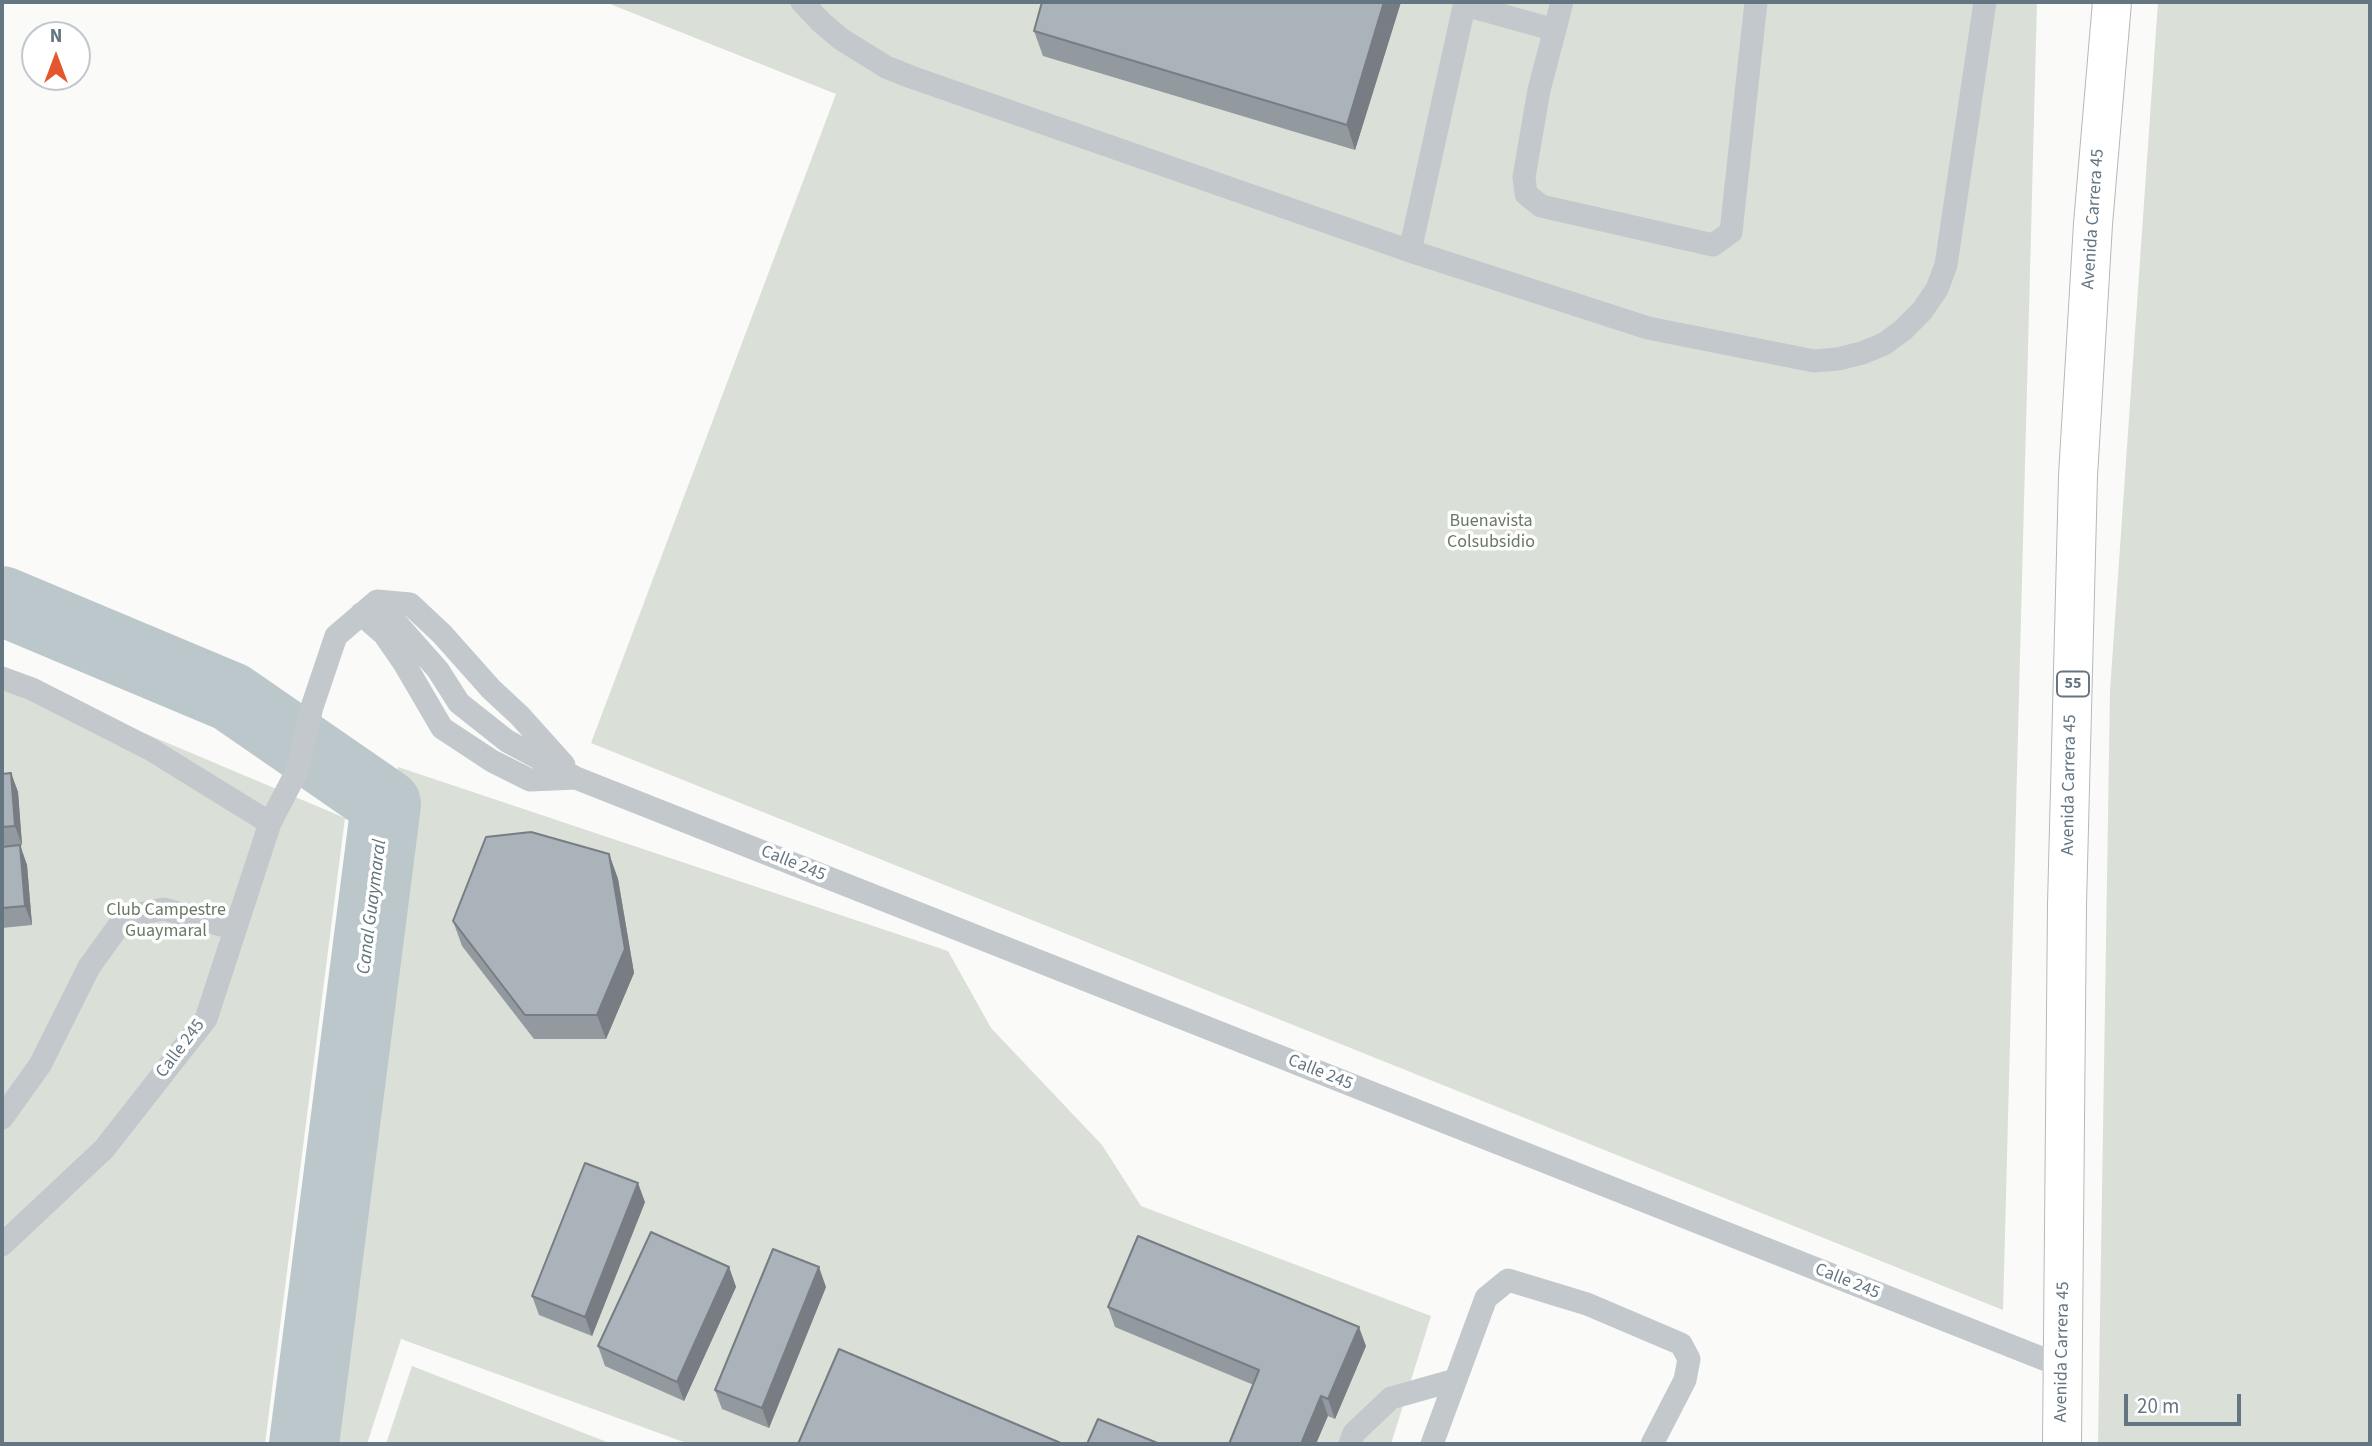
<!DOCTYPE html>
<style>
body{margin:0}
#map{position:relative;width:2372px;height:1446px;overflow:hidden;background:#fafaf8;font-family:"Source Sans 3",sans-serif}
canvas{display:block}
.frame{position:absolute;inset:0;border:4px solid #657683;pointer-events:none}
.north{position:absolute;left:21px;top:21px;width:70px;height:70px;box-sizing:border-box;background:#fff;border:2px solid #c1c8cd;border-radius:50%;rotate:0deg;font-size:19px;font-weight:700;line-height:28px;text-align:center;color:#657683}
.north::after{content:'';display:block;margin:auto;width:24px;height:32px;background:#e4572e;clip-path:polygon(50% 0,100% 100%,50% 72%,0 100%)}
.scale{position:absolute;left:2124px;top:1394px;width:117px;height:32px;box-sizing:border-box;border:4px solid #657683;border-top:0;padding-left:9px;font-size:21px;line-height:24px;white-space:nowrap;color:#657683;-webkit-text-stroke:5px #fff;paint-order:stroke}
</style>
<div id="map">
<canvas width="2372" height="1446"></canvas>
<div class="frame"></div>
<div class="north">N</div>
<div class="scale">20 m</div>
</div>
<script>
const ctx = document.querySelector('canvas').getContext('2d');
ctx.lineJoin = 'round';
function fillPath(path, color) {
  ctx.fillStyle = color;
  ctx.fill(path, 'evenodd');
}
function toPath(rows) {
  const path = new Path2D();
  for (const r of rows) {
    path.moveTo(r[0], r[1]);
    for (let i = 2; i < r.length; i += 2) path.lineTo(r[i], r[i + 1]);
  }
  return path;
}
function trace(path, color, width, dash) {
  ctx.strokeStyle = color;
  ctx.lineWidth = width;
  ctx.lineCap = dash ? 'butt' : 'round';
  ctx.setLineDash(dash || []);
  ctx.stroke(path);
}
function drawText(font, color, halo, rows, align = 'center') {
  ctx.font = font + ' "Source Sans 3",sans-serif';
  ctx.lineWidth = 7;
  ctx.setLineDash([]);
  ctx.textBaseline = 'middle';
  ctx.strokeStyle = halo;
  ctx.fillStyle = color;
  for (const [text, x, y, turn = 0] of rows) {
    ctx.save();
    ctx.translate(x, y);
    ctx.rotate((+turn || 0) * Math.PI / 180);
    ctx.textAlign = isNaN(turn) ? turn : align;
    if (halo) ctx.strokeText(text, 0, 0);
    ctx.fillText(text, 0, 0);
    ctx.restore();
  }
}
fillPath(toPath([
 [605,2,2037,2,2003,1310,591,743,836,94],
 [2158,2,2370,2,2370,1444,2098,1444,2110,691],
 [2,673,345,818,265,1444,2,1444],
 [398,767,948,951,991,1028,1102,1145,1141,1206,1431,1316,1391,1444,689,1444,401,1339,367,1444,304,1444],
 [412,1366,612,1444,386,1444]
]), '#dadfd7');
trace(toPath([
 [2,601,231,697,386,804,304,1444]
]), '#bbc7cb', 70);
const trunk = toPath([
 [2062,1444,2067,905,2078,476,2093,224,2112,2]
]);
trace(trunk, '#b4b9bd', 40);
trace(toPath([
 [802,2,821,22,841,39,886,67,911,77,1410,251,1648,328,1814,361,1838,359,1862,353,1884,344,1903,330,1922,311,1937,289,1946,265,1985,2],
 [1562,2,1539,90,1524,177,1526,194,1541,206,1713,245,1731,232,1756,2],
 [1465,5,1555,30],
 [1410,251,1465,2],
 [377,601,410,604,442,634,491,689,520,716,564,765],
 [361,614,384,634,404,663,442,728,492,761,530,780,576,778],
 [2,678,32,689,150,749,270,823],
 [2,1118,40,1065,89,967,120,924,139,914,164,909,235,929],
 [2,1245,104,1149,206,1019,270,823,297,771,312,707,336,636,377,601,438,670,459,703,507,741,576,778,2064,1367],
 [1350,1444,1354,1433,1391,1398,1455,1380],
 [1432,1444,1486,1298,1508,1280,1587,1304,1681,1344,1689,1359,1685,1380,1652,1444]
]), '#c3c8cc', 23);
trace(trunk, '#fff', 38);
fillPath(toPath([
 [1042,2,1401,2,1355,150,1043,56,1034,31],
 [11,773,18,792,22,845,20,845,27,865,32,925,2,928,2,774],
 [609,854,618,879,634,973,606,1039,534,1039,462,946,453,921],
 [645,1202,592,1336,539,1315,532,1296],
 [729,1267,736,1287,684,1401,605,1366,598,1346],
 [826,1287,769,1428,722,1409,715,1390],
 [1108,1307,1366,1346,1335,1419,1115,1327]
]), '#929a9f');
fillPath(toPath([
 [1384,2,1401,2,1355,150,1347,125],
 [11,773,18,792,22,845,15,826],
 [20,845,27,865,32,925,25,906],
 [609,854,618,879,634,973,606,1039,597,1015],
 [638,1183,645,1202,592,1336,585,1317],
 [729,1267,736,1287,684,1401,677,1382],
 [819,1267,826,1287,769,1428,762,1408],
 [1359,1327,1366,1346,1335,1419,1328,1399],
 [1321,1396,1328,1416,1316,1444,1301,1444]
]), '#777d82');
const building = toPath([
 [1042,2,1384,2,1347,125,1034,31,1042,2],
 [11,773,15,826,2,827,2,774,11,773],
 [531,832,609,854,625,949,597,1015,525,1015,453,921,486,837,531,832],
 [20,845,25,906,2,908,2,847,20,845],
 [585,1163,638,1183,585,1317,532,1296,585,1163],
 [651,1232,729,1267,677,1382,598,1346,651,1232],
 [1138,1236,1359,1327,1328,1399,1321,1396,1301,1444,1229,1444,1259,1370,1108,1307,1138,1236],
 [773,1249,819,1267,762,1408,715,1390,773,1249],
 [839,1349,1063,1444,798,1444,839,1349],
 [1098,1419,1160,1444,1087,1444,1098,1419]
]);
fillPath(building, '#aab3b9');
trace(building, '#777d82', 2);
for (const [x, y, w] of [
 [2073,684,32]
]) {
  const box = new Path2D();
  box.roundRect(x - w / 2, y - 12.5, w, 25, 5);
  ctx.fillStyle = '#fff';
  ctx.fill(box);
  trace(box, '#657683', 2);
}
drawText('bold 16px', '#657683', null, [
 ["55",2073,684]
]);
drawText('18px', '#657683', '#fff', [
 ["Avenida Carrera 45",2094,219,-86],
 ["Avenida Carrera 45",2070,785,-89],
 ["Calle 245",793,864,22],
 ["Calle 245",181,1049,-53],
 ["Calle 245",1320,1073,22],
 ["Calle 245",1847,1282,22],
 ["Avenida Carrera 45",2063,1352,-89]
]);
drawText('18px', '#687a64', '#fff', [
 ["Buenavista",1491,522],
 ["Colsubsidio",1491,543],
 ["Club Campestre",166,911],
 ["Guaymaral",166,932]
]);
drawText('italic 19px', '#60757c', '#fff', [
 ["Canal Guaymaral",373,907,-83]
]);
</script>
